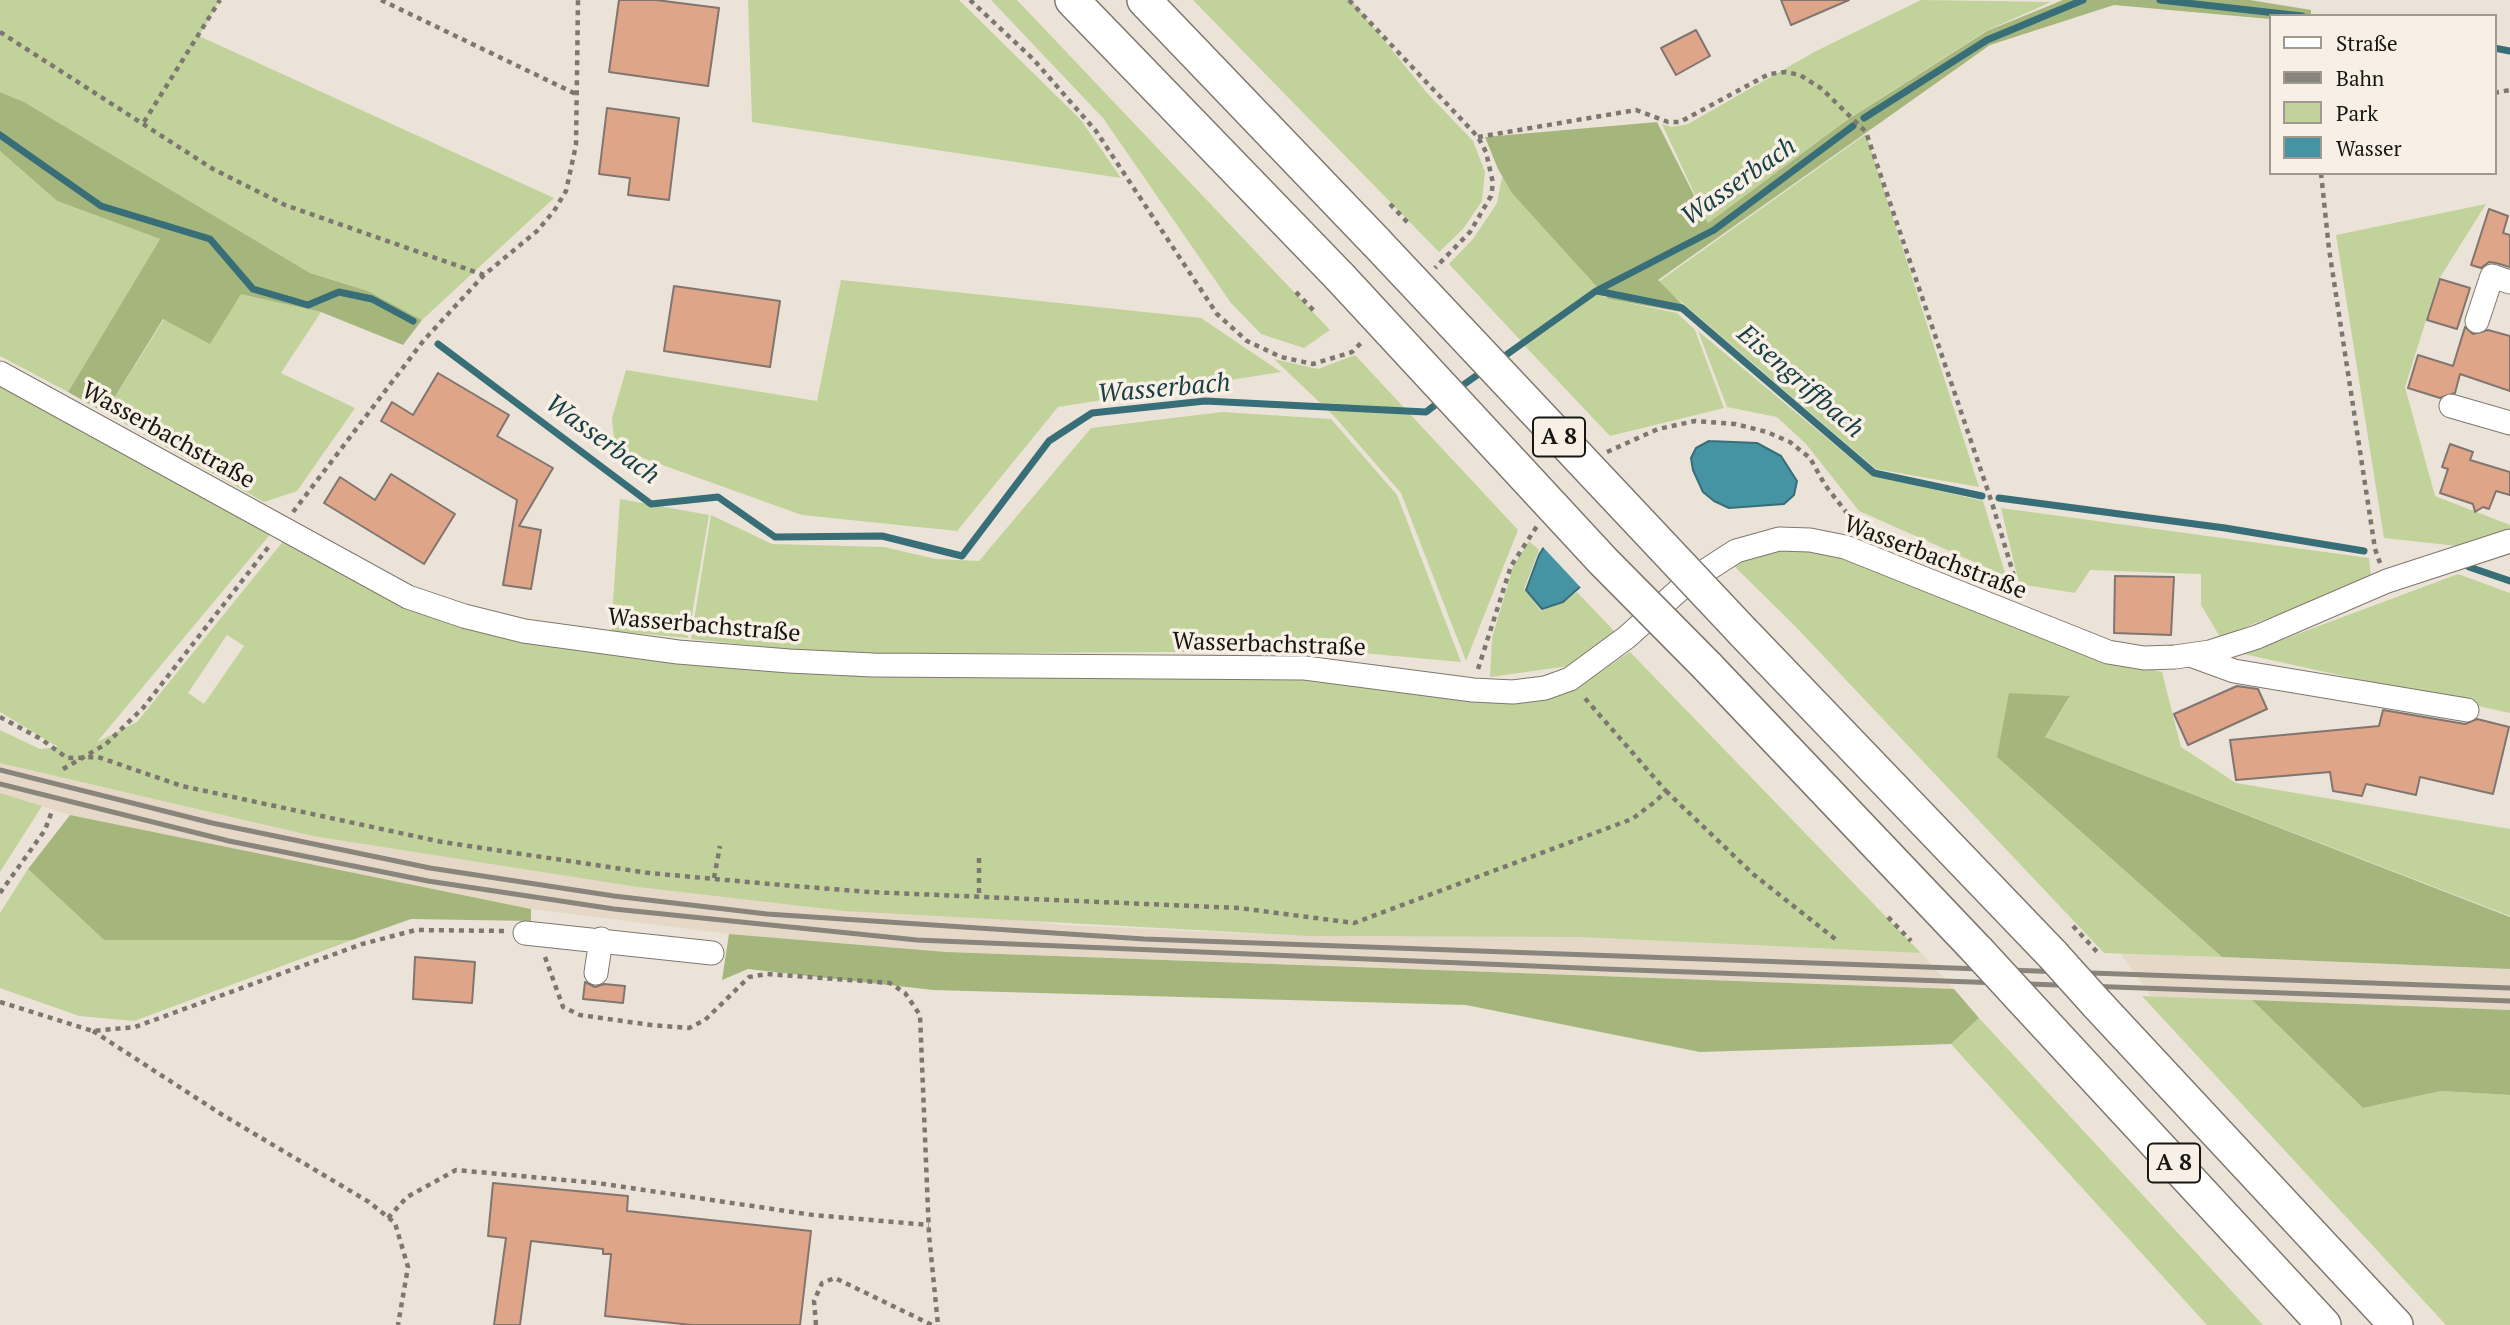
<!DOCTYPE html>
<meta charset="utf-8">
<style>
body{margin:0}
#map{position:relative;width:2510px;height:1325px;overflow:hidden;background:#ebe3d8;font-family:"PT Serif",serif}
canvas{display:block}
.legend{position:absolute;left:2269px;top:14px;width:228px;height:161px;box-sizing:border-box;background:#f8f0e5;border:2px solid #9e9991;margin:0;padding:9px 12px;list-style:none;font-size:21px;color:#181612}
.legend li{display:flex;align-items:center;gap:14px;height:35px}
.legend b{width:35px;border:2px solid #9e9991}
</style>
<div id="map">
<canvas width="2510" height="1325"></canvas>
<ul class="legend">
<li><b style="height:9px;background:#fff"></b>Straße</li>
<li><b style="height:9px;background:#89847c"></b>Bahn</li>
<li><b style="height:19px;background:#c2d29b"></b>Park</li>
<li><b style="height:19px;background:#4694a3"></b>Wasser</li>
</ul>
</div>
<script>
const ctx = document.querySelector('canvas').getContext('2d');
ctx.lineJoin = 'round';
function fillPath(path, color) {
  ctx.fillStyle = color;
  ctx.fill(path, 'evenodd');
}
function toPath(rows) {
  const path = new Path2D();
  for (const r of rows) {
    path.moveTo(r[0], r[1]);
    for (let i = 2; i < r.length; i += 2) path.lineTo(r[i], r[i + 1]);
  }
  return path;
}
function trace(path, color, width, dash) {
  ctx.strokeStyle = color;
  ctx.lineWidth = width;
  ctx.lineCap = dash ? 'butt' : 'round';
  ctx.setLineDash(dash || []);
  ctx.stroke(path);
}
function drawText(font, color, halo, rows, align = 'center') {
  ctx.font = font + ' "PT Serif",serif';
  ctx.lineWidth = 7;
  ctx.setLineDash([]);
  ctx.textBaseline = 'middle';
  ctx.strokeStyle = halo;
  ctx.fillStyle = color;
  for (const [text, x, y, turn = 0] of rows) {
    ctx.save();
    ctx.translate(x, y);
    ctx.rotate((+turn || 0) * Math.PI / 180);
    ctx.textAlign = isNaN(turn) ? turn : align;
    if (halo) ctx.strokeText(text, 0, 0);
    ctx.fillText(text, 0, 0);
    ctx.restore();
  }
}
fillPath(toPath([
 [0,763,313,836,1062,925,1308,936,1580,937,1921,953,1954,989,946,952,729,934,531,909,70,815,0,793],
 [2120,953,2510,969,2510,1010,2151,996]
]), '#e5d8c7');
fillPath(toPath([
 [0,0,220,0,199,36,554,198,422,320,368,291,310,273,24,102,0,92],
 [748,0,959,0,1081,120,1121,178,752,122],
 [991,0,1017,0,1330,330,1304,348,1261,334,1231,303,1103,118],
 [1193,0,1351,0,1427,93,1473,141,1485,172,1482,201,1463,229,1439,252],
 [1921,0,2051,2,1986,31,1848,119,1708,223,1662,124,1672,127,1688,124,1816,51],
 [1866,134,1979,487,1876,469,1658,282],
 [0,151,57,201,160,239,68,392,0,356],
 [1502,177,1598,288,1522,342,1449,264,1473,239,1497,203],
 [2486,204,2439,279,2405,387,2435,496,2510,525,2510,529,2458,546,2384,538,2336,235],
 [841,280,1201,318,1281,372,1058,407,957,531,802,515,615,448,612,418,626,370,817,401],
 [1596,292,1608,299,1677,313,1695,330,1724,408,1610,436,1523,344],
 [241,293,321,312,281,373,355,408,297,491,264,502,105,413,164,319],
 [1698,331,1871,475,1983,501,2006,576,1859,511,1806,444,1777,417,1727,407],
 [1355,355,1518,530,1466,661,1401,493,1334,416,1274,359,1318,369],
 [0,379,272,532,97,742,137,722,284,540,525,640,1268,674,1580,685,1630,652,1921,953,1580,937,1308,936,845,911,638,887,313,836,4,764,0,763,0,730,40,749,58,747,0,712],
 [227,635,244,646,204,704,188,693],
 [1222,412,1331,419,1397,495,1461,662,1341,651,832,654,691,639,711,515,772,544,884,547,936,559,979,561,1091,428],
 [620,499,709,515,688,638,611,631],
 [2001,508,2369,558,2371,578,2220,637,2201,605,2201,574,2090,570,2075,593,2019,584],
 [1529,541,1539,550,1524,589,1541,611,1562,603,1577,592,1615,632,1569,666,1490,677,1492,638,1513,567],
 [1772,546,1844,555,2095,657,2162,672,2181,747,2236,783,2510,829,2510,916,2045,737,2070,697,1997,757,2222,957,2104,953,1795,626,1730,562],
 [2458,574,2510,593,2510,713,2244,654],
 [0,793,42,806,0,872],
 [28,869,104,940,352,940,134,1021,79,1016,0,988,0,913],
 [2142,996,2252,1000,2363,1108,2441,1091,2510,1095,2510,1325,2446,1325],
 [1979,1018,2263,1325,2207,1325,1951,1044]
]), '#c2d29b');
fillPath(toPath([
 [2063,0,2250,0,2311,10,2311,16,2270,16,2270,19,2114,5,1990,45,1658,280,1692,314,1608,299,1512,193,1498,169,1485,137,1657,122,1708,223,1847,120,1987,31],
 [0,92,24,102,310,273,368,291,422,320,403,345,321,312,241,294,210,344,163,319,105,413,68,392,160,239,57,201,0,151],
 [2009,693,2070,696,2045,737,2510,917,2510,969,2222,957,1997,757],
 [70,815,531,909,531,921,411,919,352,940,104,940,28,869],
 [729,934,946,952,1954,989,1979,1018,1951,1044,1700,1052,1466,1005,933,990,748,969,722,980],
 [2252,1000,2510,1010,2510,1095,2441,1091,2363,1108]
]), '#a5b67d');
const water = toPath([
 [1709,441,1757,443,1781,456,1797,481,1794,495,1784,504,1729,508,1714,501,1703,492,1693,470,1691,458,1696,448,1709,441],
 [1555,529,1581,586,1563,602,1542,609,1526,590,1539,555,1555,529]
]);
fillPath(water, '#4694a3');
trace(water, '#386e78', 2);
fillPath(toPath([
 [1590,510,1611,537,1602,565,1583,590,1541,545,1552,527,1569,512]
]), '#ebe3d8');
trace(toPath([
 [2160,0,2302,16],
 [2494,48,2510,51],
 [1864,118,1987,40,2083,0],
 [0,135,101,206,210,239,253,289,308,305,339,292,372,299,413,321],
 [1597,291,1682,308,1874,473,1982,496],
 [438,344,651,504,718,497,775,537,882,536,962,556,1049,441,1092,413,1205,401,1426,412,1443,399],
 [1499,360,1596,291,1714,230,1853,126],
 [1456,390,1483,371],
 [1999,498,2225,528,2364,551],
 [2469,567,2510,581]
]), '#386e78', 7);
const building = toPath([
 [619,0,656,0,719,8,708,86,609,72,619,0],
 [1781,0,1849,0,1791,25,1781,0],
 [1696,30,1710,56,1676,75,1661,48,1696,30],
 [607,108,679,118,669,200,628,195,630,178,599,174,607,108],
 [2489,209,2508,216,2503,233,2510,235,2510,267,2496,263,2489,262,2481,268,2471,265,2489,209],
 [2440,279,2470,288,2457,329,2427,320,2440,279],
 [674,286,780,301,770,367,664,351,674,286],
 [2465,327,2473,334,2488,330,2510,336,2510,391,2460,374,2455,393,2440,398,2408,388,2418,355,2453,366,2465,327],
 [438,373,509,415,497,436,553,468,519,526,541,530,531,589,503,585,517,500,381,421,392,402,413,415,438,373],
 [2450,444,2473,452,2470,460,2510,472,2510,495,2496,491,2489,509,2483,507,2475,512,2473,504,2440,493,2448,469,2442,467,2450,444],
 [391,474,455,514,424,564,324,503,340,477,375,500,391,474],
 [2115,576,2174,577,2171,635,2114,633,2115,576],
 [2237,686,2258,689,2267,709,2188,745,2174,714,2237,686],
 [2383,710,2465,724,2477,719,2509,727,2493,794,2420,777,2416,795,2366,784,2362,796,2333,791,2330,772,2236,780,2230,740,2379,726,2383,710],
 [415,957,475,962,472,1003,413,999,415,957],
 [585,982,595,987,604,984,625,986,623,1003,583,999,585,982],
 [493,1183,628,1196,627,1211,811,1231,800,1325,692,1325,605,1316,611,1254,603,1254,603,1249,531,1241,520,1325,494,1325,506,1238,488,1236,493,1183]
]);
fillPath(building, '#dfa589');
trace(building, '#817570', 2);
const minor = toPath([
 [2477,321,2492,276,2510,282],
 [0,373,408,597,464,616,524,631,678,652,789,661,873,665,1305,668,1473,690,1513,692,1545,688,1570,679,1627,637,1688,582,1736,551,1779,539,1810,540,1845,547,2108,652,2144,658,2175,657,2210,652,2257,637,2387,581,2510,541],
 [2451,406,2510,423],
 [2193,656,2234,671,2467,710],
 [525,933,712,953],
 [596,973,601,939]
]);
const highway = toPath([
 [1072,0,1340,277],
 [1144,0,1376,242],
 [1743,632,2053,955],
 [1707,666,1978,951],
 [2024,1001,2324,1325],
 [2097,1004,2396,1325]
]);
trace(minor, '#7f776e', 25);
trace(highway, '#7f776e', 36);
trace(toPath([
 [381,0,578,95],
 [970,0,1033,59,1096,131,1217,314,1247,341,1281,357,1313,364,1352,352,1363,341],
 [1349,0,1478,137,1486,152,1493,183,1491,196,1470,232,1435,268],
 [0,32,213,169,285,205,484,275],
 [2494,93,2510,90],
 [144,122,220,0],
 [1478,137,1636,110,1668,122,1680,122,1769,74,1786,72,1800,75,1822,89,1866,132,1992,503,2014,576,2016,593],
 [2321,173,2329,249,2375,549,2380,563],
 [1390,204,1410,225],
 [1296,292,1315,312],
 [1607,452,1658,429,1695,421,1735,424,1767,432,1790,442,1810,458,1825,485,1850,517,1887,537],
 [293,512,424,340,484,275,537,231,554,211,566,191,576,145,578,0],
 [1478,669,1511,566,1537,526],
 [0,717,41,739,67,758,98,757,182,786,442,842,649,873,770,884,869,892,1239,908,1354,923,1632,819,1656,801,1666,791,1583,696],
 [63,769,106,744,143,708,270,545],
 [1666,791,1753,874,1839,942],
 [979,858,979,898],
 [714,878,720,846],
 [0,893,45,830,52,811],
 [1888,917,1911,941],
 [2073,926,2099,954],
 [545,957,563,1007,580,1015,651,1025,689,1028,705,1020,749,977,767,974,890,983,905,993,920,1015,929,1235,938,1325],
 [0,1002,93,1031,135,1027,362,944,416,930,506,931],
 [93,1031,221,1114,369,1202,395,1223,408,1267,398,1325],
 [388,1218,407,1197,456,1170,597,1183,813,1215,929,1225],
 [816,1325,814,1301,822,1283,835,1278,932,1325]
]), '#7c7770', 4.5, [5, 5]);
trace(minor, '#fff', 23);
trace(highway, '#fff', 33);
trace(toPath([
 [0,770,212,823,430,868,614,896,767,914,1144,939,2510,988],
 [0,784,229,841,428,881,614,909,917,940,1604,969,2510,1001]
]), '#89847c', 5);
const highwayBridge = toPath([
 [1376,242,1743,632],
 [1340,277,1603,561,1707,666],
 [1978,951,2024,1001],
 [2053,955,2097,1004]
]);
trace(highwayBridge, '#7f776e', 36, []);
trace(highwayBridge, '#fff', 33);
for (const [x, y, w] of [
 [1559,437,52],
 [2174,1163,52]
]) {
  const box = new Path2D();
  box.roundRect(x - w / 2, y - 19.5, w, 39, 5);
  ctx.fillStyle = '#f8f0e5';
  ctx.fill(box);
  trace(box, '#181612', 2);
}
drawText('bold 23px', '#181612', null, [
 ["A 8",1559,437],
 ["A 8",2174,1163]
]);
drawText('24px', '#181612', '#f8f0e5', [
 ["Wasserbachstraße",168,436,29],
 ["Wasserbachstraße",1935,558,21],
 ["Wasserbachstraße",704,626,5],
 ["Wasserbachstraße",1269,645,2]
]);
drawText('italic 26px', '#1a4047', '#f8f0e5', [
 ["Wasserbach",1739,182,-35],
 ["Eisengriffbach",1800,382,41],
 ["Wasserbach",1164,389,-5],
 ["Wasserbach",602,440,36]
]);
</script>
